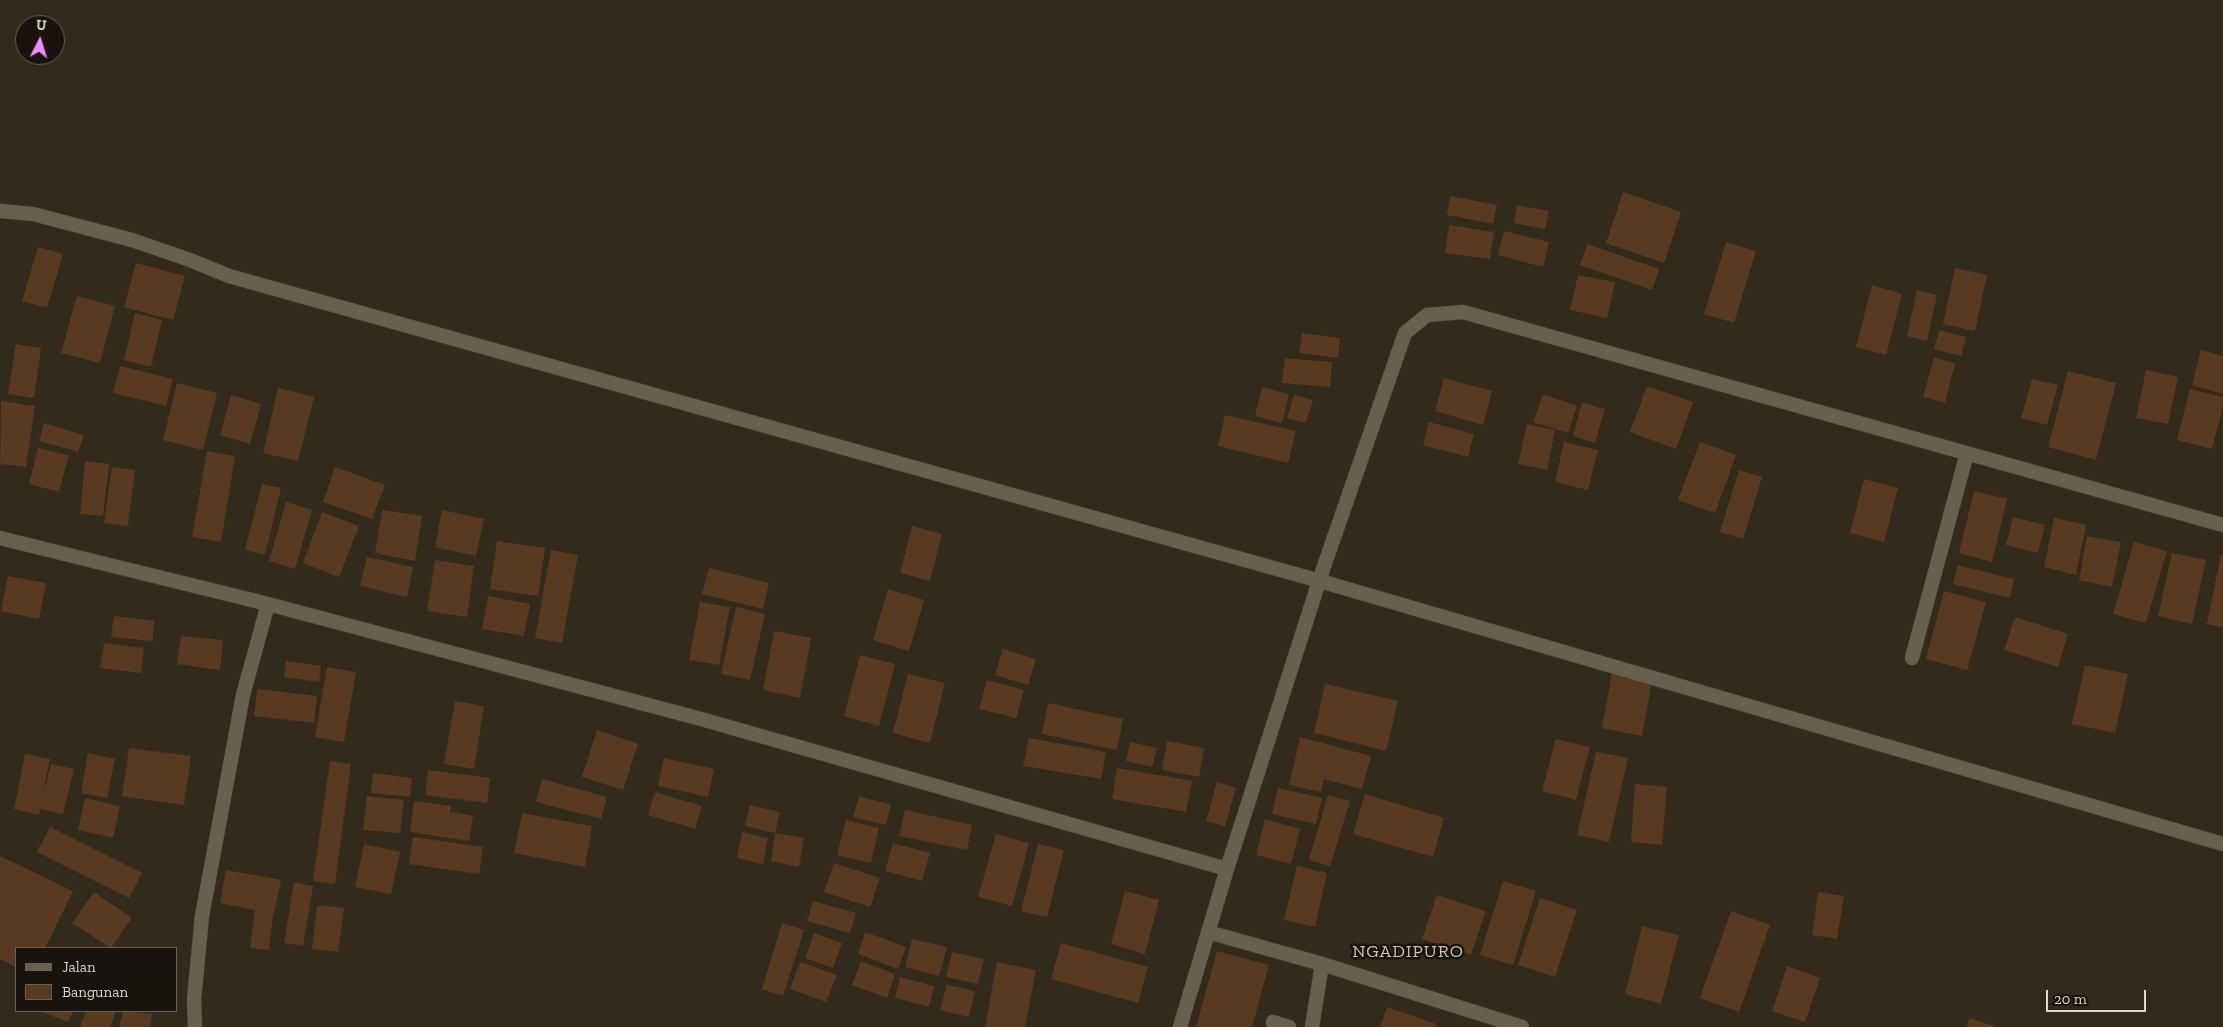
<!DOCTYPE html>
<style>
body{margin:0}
#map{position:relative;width:2223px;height:1027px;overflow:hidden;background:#332a1b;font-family:"Zilla Slab",serif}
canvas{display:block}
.legend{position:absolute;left:15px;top:947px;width:162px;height:65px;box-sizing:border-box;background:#18140d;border:1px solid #67625a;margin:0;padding:6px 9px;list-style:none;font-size:15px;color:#ded8ce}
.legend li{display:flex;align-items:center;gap:10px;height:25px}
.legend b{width:25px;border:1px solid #67625a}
.north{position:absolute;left:15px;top:15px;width:50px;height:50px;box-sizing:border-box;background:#18140d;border:1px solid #67625a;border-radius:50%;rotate:5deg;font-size:14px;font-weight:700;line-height:20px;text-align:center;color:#ded8ce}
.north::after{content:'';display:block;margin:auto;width:18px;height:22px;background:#ec8cfb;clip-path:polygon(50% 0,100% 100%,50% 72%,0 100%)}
.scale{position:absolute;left:2046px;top:990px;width:100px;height:22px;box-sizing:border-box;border:2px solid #ded8ce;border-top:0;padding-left:6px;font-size:15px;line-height:18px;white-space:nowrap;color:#ded8ce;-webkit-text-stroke:4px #18140d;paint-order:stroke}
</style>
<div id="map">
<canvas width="2223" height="1027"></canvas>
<ul class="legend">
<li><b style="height:6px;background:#695f4e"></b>Jalan</li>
<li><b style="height:14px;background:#583a23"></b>Bangunan</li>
</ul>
<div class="north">U</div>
<div class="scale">20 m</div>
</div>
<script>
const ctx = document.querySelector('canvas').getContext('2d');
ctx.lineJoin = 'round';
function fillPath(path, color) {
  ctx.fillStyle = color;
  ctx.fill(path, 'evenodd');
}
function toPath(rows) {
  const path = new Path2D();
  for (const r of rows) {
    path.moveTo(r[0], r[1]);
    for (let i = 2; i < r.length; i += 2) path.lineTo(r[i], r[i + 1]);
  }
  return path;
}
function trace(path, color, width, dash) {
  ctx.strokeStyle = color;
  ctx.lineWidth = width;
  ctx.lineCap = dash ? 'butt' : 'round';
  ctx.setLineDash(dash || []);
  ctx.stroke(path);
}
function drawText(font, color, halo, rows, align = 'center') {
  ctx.font = font + ' "Zilla Slab",serif';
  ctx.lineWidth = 5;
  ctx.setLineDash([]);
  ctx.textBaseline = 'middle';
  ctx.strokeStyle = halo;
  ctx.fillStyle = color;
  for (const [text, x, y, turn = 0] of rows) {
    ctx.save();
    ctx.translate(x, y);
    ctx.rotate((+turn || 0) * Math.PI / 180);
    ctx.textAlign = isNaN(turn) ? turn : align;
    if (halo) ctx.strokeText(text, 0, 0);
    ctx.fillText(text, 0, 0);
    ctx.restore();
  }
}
fillPath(toPath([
 [1623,192,1681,212,1664,263,1606,243],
 [1450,196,1497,205,1493,224,1447,215],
 [1517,205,1549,211,1545,229,1514,223],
 [1449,225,1494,232,1490,259,1445,253],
 [1504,231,1549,242,1543,267,1498,255],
 [1726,242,1756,251,1734,323,1704,314],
 [1587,244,1659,269,1652,290,1580,265],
 [38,247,63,254,47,308,22,301],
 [136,263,185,276,173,320,124,307],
 [1955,268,1987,275,1975,331,1943,324],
 [1578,275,1615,282,1607,318,1570,310],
 [1872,285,1902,294,1886,355,1856,347],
 [1917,290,1937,295,1927,341,1907,336],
 [77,296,115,306,100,363,61,353],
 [135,313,162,320,151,367,124,360],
 [1939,330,1966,337,1961,356,1934,349],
 [1302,333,1340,338,1338,358,1299,353],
 [16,344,41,348,34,398,8,394],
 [2201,350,2223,356,2223,394,2192,385],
 [1285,358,1332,362,1330,387,1282,383],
 [1934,358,1955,363,1945,403,1923,397],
 [120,366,173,379,166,406,113,393],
 [2146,370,2178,377,2168,424,2136,418],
 [2068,371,2116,383,2096,460,2048,447],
 [1444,378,1492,391,1483,425,1435,411],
 [2032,379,2058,385,2047,425,2021,418],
 [177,383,217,393,203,450,163,440],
 [1647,386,1693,402,1676,449,1630,432],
 [1262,387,1289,394,1282,423,1255,416],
 [278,388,314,397,298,461,263,453],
 [2190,389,2223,397,2223,406,2212,449,2177,440],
 [1543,394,1577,406,1568,433,1533,422],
 [231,395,261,404,250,444,220,435],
 [1294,395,1313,400,1306,423,1287,418],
 [1,401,35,406,26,467,0,464],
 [1582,402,1605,409,1595,443,1573,436],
 [1225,415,1296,431,1288,463,1218,446],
 [1429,422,1474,434,1468,457,1423,445],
 [44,423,84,435,78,452,39,441],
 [1527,424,1555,430,1547,470,1518,464],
 [1564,442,1598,450,1588,490,1555,482],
 [1700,442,1736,455,1715,513,1678,500],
 [38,448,69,455,59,492,29,484],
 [207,451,235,456,221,542,192,537],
 [85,461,109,464,103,516,80,514],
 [112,467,135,470,128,526,104,523],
 [335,467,385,485,372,519,323,502],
 [1739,470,1762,477,1743,539,1720,532],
 [1864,479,1898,488,1884,542,1850,533],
 [262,484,281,488,265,555,245,550],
 [1974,491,2007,499,1992,562,1959,553],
 [286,502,312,510,295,569,269,561],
 [382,510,422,516,415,561,375,553],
 [442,510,484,519,476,556,435,547],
 [322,512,359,526,339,577,303,563],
 [2013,517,2045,525,2038,553,2006,545],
 [2054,518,2086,525,2076,575,2044,567],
 [912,526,942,534,930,581,900,573],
 [2087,536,2121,542,2112,587,2079,580],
 [497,541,545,548,538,596,490,589],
 [2134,542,2167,551,2146,623,2113,614],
 [551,550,578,555,562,643,535,638],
 [2172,553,2206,560,2192,624,2158,616],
 [2221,554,2223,555,2223,627,2207,624],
 [367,557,413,567,407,597,360,586],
 [435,560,474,566,467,617,427,611],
 [1958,565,2014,579,2010,598,1953,584],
 [709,568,769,583,763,609,702,594],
 [8,576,46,583,39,619,1,611],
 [888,589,924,600,909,651,873,640],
 [1944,591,1986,602,1967,670,1926,659],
 [488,596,530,604,524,636,482,629],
 [700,602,730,607,719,665,689,660],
 [736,607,765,614,750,680,721,674],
 [114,616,154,621,153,641,111,637],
 [2015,617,2068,634,2058,667,2004,650],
 [774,631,811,638,800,698,763,690],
 [181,636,223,640,220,670,177,664],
 [104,643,144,648,141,673,100,668],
 [1003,649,1036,659,1028,685,995,675],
 [860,655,895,664,879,726,844,716],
 [286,661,321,666,319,682,284,677],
 [2085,665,2128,674,2115,733,2072,724],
 [327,667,356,672,344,742,315,737],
 [1612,673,1652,681,1642,736,1602,728],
 [908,674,945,683,930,743,893,733],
 [987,680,1024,690,1016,718,979,709],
 [1325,684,1398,701,1386,751,1314,733],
 [257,689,317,696,314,723,254,716],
 [455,701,484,706,474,769,444,764],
 [1048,703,1123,719,1117,750,1042,734],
 [597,730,638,744,623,790,582,777],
 [1300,737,1371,756,1362,789,1324,779,1321,792,1289,785],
 [1029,738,1106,752,1101,779,1023,766],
 [1556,739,1590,747,1576,800,1542,791],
 [1167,741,1204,748,1199,777,1162,770],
 [1130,742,1157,748,1152,767,1126,761],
 [129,748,191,756,184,805,122,796],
 [1596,752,1628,758,1609,842,1577,835],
 [88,753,115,759,107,798,81,793],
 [25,754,50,759,41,803,51,764,74,769,63,814,40,809,39,815,14,809],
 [664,758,714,769,708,797,658,786],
 [330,761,351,764,335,884,313,881],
 [1117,768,1192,781,1186,812,1112,799],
 [428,770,490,778,487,803,425,795],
 [373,773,412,778,410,797,371,793],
 [542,779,607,797,601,819,536,802],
 [1217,782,1236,788,1225,826,1206,821],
 [1635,784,1667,787,1662,845,1631,842],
 [1278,788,1322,798,1316,824,1272,814],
 [655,792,702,806,695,829,648,815],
 [1365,794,1444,818,1433,857,1353,834],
 [1328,795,1350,801,1330,866,1309,860],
 [367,796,404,800,400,833,363,830],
 [859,796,891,805,886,825,853,817],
 [85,798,120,806,113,838,78,830],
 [414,801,451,806,449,821,451,812,473,816,469,841,410,832],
 [750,805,780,812,775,833,745,826],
 [905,810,972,825,967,850,899,836],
 [522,813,592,826,585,867,514,853],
 [1265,819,1300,829,1291,864,1256,855],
 [846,820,879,828,871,863,837,855],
 [50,827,142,873,129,898,37,852],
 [742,832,768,838,763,864,737,858],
 [775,833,804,838,799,867,771,861],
 [996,834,1029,843,1012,906,978,897],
 [413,837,483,847,479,874,409,864],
 [893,843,930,853,922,881,885,871],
 [364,844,400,852,391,894,355,887],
 [1038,844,1064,850,1047,917,1021,911],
 [0,856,73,891,45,948,16,948,16,967,0,959],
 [834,863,880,878,870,907,824,892],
 [1297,866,1327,873,1315,927,1284,920],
 [226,870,281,880,274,913,273,913,269,950,250,948,255,910,220,903],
 [1503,881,1536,891,1513,965,1480,955],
 [294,882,313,886,303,946,284,943],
 [1125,891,1159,900,1145,954,1111,944],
 [94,892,132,918,111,948,72,923],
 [1818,892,1844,896,1837,939,1812,935],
 [1437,895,1486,911,1471,955,1422,939],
 [1540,898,1577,910,1555,977,1518,965],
 [813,901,856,913,850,933,807,921],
 [317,905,344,908,338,952,312,949],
 [1731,911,1770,925,1739,1012,1700,998],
 [782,923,804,930,783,996,762,989],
 [1642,926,1679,935,1661,1004,1625,994],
 [865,932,906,947,898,969,858,954],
 [814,933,842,943,833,968,805,958],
 [912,939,947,947,939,976,905,967],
 [1061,943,1148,967,1138,1003,1051,979],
 [1217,951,1269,965,1252,1027,1196,1027],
 [952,952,984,959,978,984,946,977],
 [861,961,895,974,887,998,852,985],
 [800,962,837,975,826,1002,790,989],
 [997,962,1036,970,1025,1027,985,1027],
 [1787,966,1820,978,1805,1022,1772,1011],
 [900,977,934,986,929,1007,895,998],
 [947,985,975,991,969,1017,940,1010],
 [1387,1007,1436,1024,1435,1027,1380,1027],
 [39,1011,73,1011,68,1022],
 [86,1011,116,1011,110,1027,80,1027],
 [123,1011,152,1014,150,1027,119,1027],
 [1969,1018,1997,1027,1967,1027]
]), '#583a23');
const service = toPath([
 [1273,1022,1289,1027],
 [1312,1027,1322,964]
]);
const minor = toPath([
 [0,211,33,214,132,240,190,260,229,276,1320,581,2223,844],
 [0,538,268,604,701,719,1227,869],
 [1912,658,1967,453],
 [1208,932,1322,964,1522,1027],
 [195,1027,194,1000,202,916,243,695,268,604],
 [1180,1027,1227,869,1322,572,1405,333,1427,315,1463,312,2223,525]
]);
trace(service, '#4e4639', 15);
trace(minor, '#4e4639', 15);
trace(service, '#695f4e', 14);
trace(minor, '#695f4e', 14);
ctx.letterSpacing = '1px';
drawText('18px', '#cfc4b1', '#18140d', [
 ["NGADIPURO",1408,952]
]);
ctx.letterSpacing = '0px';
</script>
